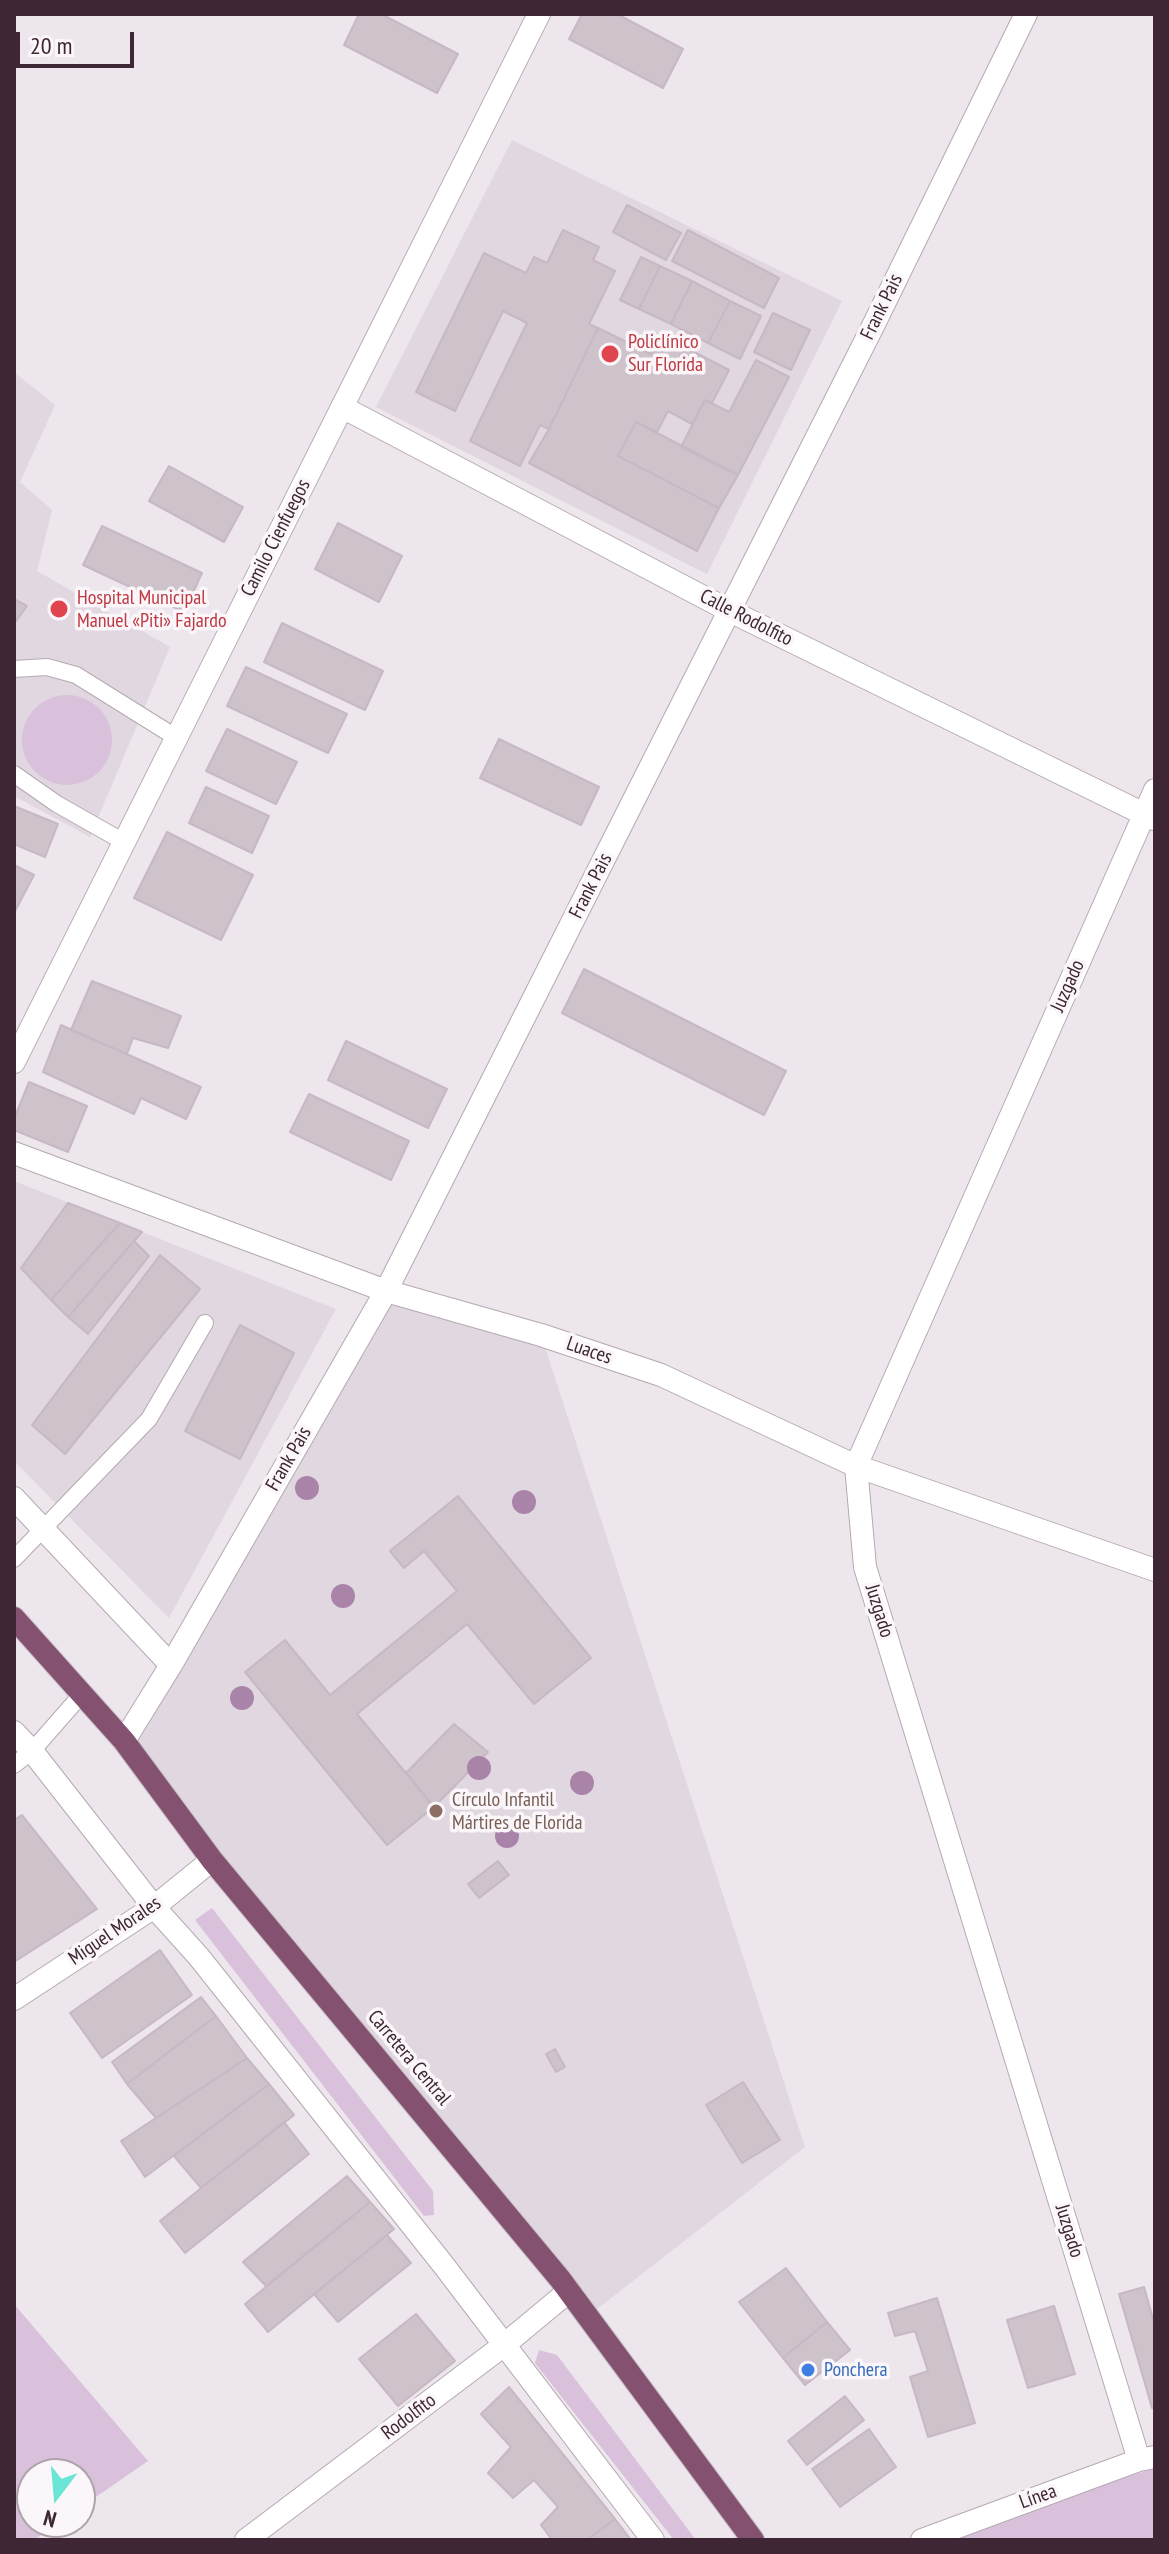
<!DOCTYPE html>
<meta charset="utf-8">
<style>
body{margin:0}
#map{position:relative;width:1169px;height:2554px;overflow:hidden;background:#ede6ec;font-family:"PT Sans Narrow",sans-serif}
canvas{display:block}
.frame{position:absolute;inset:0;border:16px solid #3e2635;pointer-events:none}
.north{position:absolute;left:16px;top:2458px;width:80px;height:80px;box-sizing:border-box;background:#faf6f9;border:2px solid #afa3ab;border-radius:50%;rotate:196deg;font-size:22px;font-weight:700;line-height:32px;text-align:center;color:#3e2635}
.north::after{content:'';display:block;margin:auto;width:28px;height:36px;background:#6be6d6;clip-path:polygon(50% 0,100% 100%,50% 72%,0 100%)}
.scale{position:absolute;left:16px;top:32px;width:118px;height:36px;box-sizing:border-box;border:4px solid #3e2635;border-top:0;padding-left:10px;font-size:24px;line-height:28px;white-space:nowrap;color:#3e2635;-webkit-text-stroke:6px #faf6f9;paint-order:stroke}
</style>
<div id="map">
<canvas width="1169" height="2554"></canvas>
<div class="frame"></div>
<div class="north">N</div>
<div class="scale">20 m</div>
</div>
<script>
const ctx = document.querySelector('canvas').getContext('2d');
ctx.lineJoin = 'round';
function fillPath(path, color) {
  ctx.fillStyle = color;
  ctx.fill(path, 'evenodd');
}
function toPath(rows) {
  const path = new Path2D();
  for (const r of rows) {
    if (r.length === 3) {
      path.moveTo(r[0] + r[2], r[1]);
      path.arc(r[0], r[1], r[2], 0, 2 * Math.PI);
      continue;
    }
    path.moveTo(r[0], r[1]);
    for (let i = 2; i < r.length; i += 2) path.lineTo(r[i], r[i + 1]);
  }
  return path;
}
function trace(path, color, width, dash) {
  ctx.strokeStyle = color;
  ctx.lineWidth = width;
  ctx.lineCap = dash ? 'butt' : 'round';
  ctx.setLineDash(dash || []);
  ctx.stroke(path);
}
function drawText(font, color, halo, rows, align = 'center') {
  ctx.font = font + ' "PT Sans Narrow",sans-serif';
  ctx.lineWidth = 7;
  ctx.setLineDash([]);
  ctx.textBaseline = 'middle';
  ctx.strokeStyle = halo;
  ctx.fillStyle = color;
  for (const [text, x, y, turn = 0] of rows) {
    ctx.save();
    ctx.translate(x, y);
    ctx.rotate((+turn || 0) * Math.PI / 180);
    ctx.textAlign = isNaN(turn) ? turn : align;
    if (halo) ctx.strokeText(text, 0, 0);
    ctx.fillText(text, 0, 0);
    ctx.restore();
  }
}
fillPath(toPath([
 [512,140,842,301,707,574,376,407],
 [14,372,55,405,20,482,52,510,37,571,170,647,90,837,14,796],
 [14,1181,336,1309,169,1618,14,1461],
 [386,1291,541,1335,805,2147,588,2316,124,1741]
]), '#e1d7e0');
fillPath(toPath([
 [67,740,45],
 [212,1908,433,2191,434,2215,424,2216,195,1920],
 [14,2304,148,2461,80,2508,80,2474,32,2474,32,2522,60,2522,34,2540,14,2540],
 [539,2350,557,2355,696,2540,674,2540,535,2363],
 [1155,2468,1155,2540,930,2540]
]), '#d9c1dc');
const building = toPath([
 [359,14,381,14,458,54,437,93,344,45,359,14],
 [582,14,617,14,683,49,663,88,569,39,582,14],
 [627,205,681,233,666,260,613,232,627,205],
 [563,230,599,247,593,260,615,271,589,324,598,328,549,429,540,425,520,466,470,441,527,323,503,311,455,411,416,392,484,253,526,273,534,257,547,263,563,230],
 [688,230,779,278,764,308,672,261,688,230],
 [641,257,660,266,639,309,620,300,641,257],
 [660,266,692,281,671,324,639,309,660,266],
 [692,281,730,301,708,343,671,324,692,281],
 [730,301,761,316,740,359,708,343,730,301],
 [773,313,810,330,791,370,754,352,773,313],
 [598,328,651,354,660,334,729,370,712,403,705,400,692,424,668,411,657,432,636,422,618,456,719,508,697,551,529,463,549,429,598,328],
 [756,360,789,377,738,475,681,447,705,400,729,412,756,360],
 [636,422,738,475,719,508,618,456,636,422],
 [169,466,243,507,224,542,149,501,169,466],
 [338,523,402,556,379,602,315,569,338,523],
 [102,526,202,573,184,612,83,565,102,526],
 [14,599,27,606,14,624,14,599],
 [282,623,383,671,365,710,264,662,282,623],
 [246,667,347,714,328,753,227,706,246,667],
 [227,729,297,762,276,804,206,771,227,729],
 [499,739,599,787,581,825,480,778,499,739],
 [206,787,269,816,252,853,189,823,206,787],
 [14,806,58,824,45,857,14,844,14,806],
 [167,832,253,875,221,940,134,898,167,832],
 [14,865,34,875,14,913,14,865],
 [584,969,786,1071,764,1115,562,1013,584,969],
 [92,981,181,1016,168,1048,133,1038,127,1054,71,1030,92,981],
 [61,1025,201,1087,186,1119,141,1098,134,1114,43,1072,61,1025],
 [346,1041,447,1089,428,1128,328,1080,346,1041],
 [29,1082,87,1106,68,1152,14,1130,14,1119,29,1082],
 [309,1094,409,1141,391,1180,290,1132,309,1094],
 [68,1203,120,1223,51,1300,21,1268,68,1203],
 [120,1223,142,1232,68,1317,51,1300,120,1223],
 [134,1241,149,1256,88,1334,68,1317,134,1241],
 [160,1255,200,1289,65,1454,32,1425,160,1255],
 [240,1325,294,1353,240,1459,185,1431,240,1325],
 [458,1496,591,1658,534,1704,467,1624,357,1714,434,1807,387,1845,245,1672,285,1640,330,1695,457,1591,424,1551,404,1568,390,1551,458,1496],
 [454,1724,488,1752,434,1807,406,1773,454,1724],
 [22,1815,97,1909,14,1962,14,1820,22,1815],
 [498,1861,509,1875,479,1898,468,1884,498,1861],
 [160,1950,192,1995,102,2058,70,2013,160,1950],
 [201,1997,216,2016,127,2084,112,2062,201,1997],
 [216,2016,247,2058,156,2118,127,2084,216,2016],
 [555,2049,565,2067,556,2072,546,2054,555,2049],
 [247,2058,269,2084,145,2177,121,2141,247,2058],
 [743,2082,780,2140,742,2163,706,2105,743,2082],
 [269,2084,294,2115,201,2188,174,2156,269,2084],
 [284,2122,309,2154,185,2253,160,2221,284,2122],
 [347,2176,370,2202,266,2286,243,2262,347,2176],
 [370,2202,394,2229,268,2332,245,2304,370,2202],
 [387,2235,411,2263,338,2322,314,2294,387,2235],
 [786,2268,827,2322,783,2358,739,2302,786,2268],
 [1144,2287,1155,2326,1155,2407,1152,2408,1119,2294,1144,2287],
 [937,2298,975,2423,928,2437,910,2377,928,2371,915,2331,895,2336,888,2313,937,2298],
 [1054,2306,1075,2374,1028,2388,1007,2320,1054,2306],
 [416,2314,455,2361,398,2406,359,2359,416,2314],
 [827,2322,850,2350,805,2385,783,2358,827,2322],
 [509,2387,615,2519,587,2540,552,2540,541,2525,558,2507,534,2480,513,2498,488,2473,511,2447,481,2414,509,2387],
 [845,2396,864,2420,807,2465,788,2441,845,2396],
 [869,2429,896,2467,840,2507,812,2469,869,2429],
 [615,2519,631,2540,587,2540,615,2519]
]);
fillPath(building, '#cec2cb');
trace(building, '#c7b8c4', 2);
const service = toPath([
 [14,669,47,667,76,675,177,738],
 [14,774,57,804,124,842],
 [14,1559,149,1419,205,1323],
 [14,1765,32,1751,82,1694]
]);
const minor = toPath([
 [342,407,730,611,1154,819],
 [14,1153,386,1291,541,1335,661,1375,856,1466,1155,1570],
 [14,1498,171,1665],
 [14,1732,32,1751,154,1907,199,1957,445,2267,653,2540],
 [124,1741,171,1665,386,1291,874,324,1026,14],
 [14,1999,154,1907,212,1860],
 [1139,2460,865,1567,856,1466,1155,790],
 [246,2540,504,2345,569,2291],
 [922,2540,1139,2460,1155,2457]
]);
const tertiary = toPath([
 [14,1062,539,14]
]);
const trunk = toPath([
 [14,1618,124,1741,212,1860,560,2279,753,2540]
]);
trace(service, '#b5a9b1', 18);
trace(minor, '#b5a9b1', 24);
trace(tertiary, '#b5a9b1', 24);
trace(trunk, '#c9c2c6', 24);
trace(service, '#fff', 16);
trace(minor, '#fff', 22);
trace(tertiary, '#fff', 22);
trace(trunk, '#845170', 22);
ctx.fillStyle = '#a984a8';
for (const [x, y] of [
 [307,1488],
 [524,1502],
 [343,1596],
 [242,1698],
 [479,1768],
 [582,1783],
 [507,1836]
]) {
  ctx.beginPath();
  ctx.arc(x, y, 12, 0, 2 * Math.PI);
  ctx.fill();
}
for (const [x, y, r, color] of [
 [610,354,10,"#e0444e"],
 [59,609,10,"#e0444e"],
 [436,1811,8,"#8d6e63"],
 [808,2370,8,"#3f7fe0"]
]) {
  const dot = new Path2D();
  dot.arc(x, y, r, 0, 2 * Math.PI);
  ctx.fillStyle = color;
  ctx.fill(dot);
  trace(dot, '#faf6f9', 3);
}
drawText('20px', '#3e2635', '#faf6f9', [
 ["Frank Pais",882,307,-64],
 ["Camilo Cienfuegos",276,538,-63],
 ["Calle Rodolfito",746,618,27],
 ["Frank Pais",591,886,-63],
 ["Juzgado",1068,986,-66],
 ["Luaces",589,1351,19],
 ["Frank Pais",289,1459,-60],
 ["Juzgado",879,1611,73],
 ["Miguel Morales",115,1931,-34],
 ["Carretera Central",409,2058,50],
 ["Juzgado",1069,2231,73],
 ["Rodolfito",409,2417,-37],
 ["Línea",1038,2497,-20]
]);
drawText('20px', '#be3a42', '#faf6f9', [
 ["Policlínico",628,342],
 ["Sur Florida",628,365],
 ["Hospital Municipal",77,598],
 ["Manuel «Piti» Fajardo",77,621]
], 'left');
drawText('20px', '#785e54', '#faf6f9', [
 ["Círculo Infantil",452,1800],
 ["Mártires de Florida",452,1823]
], 'left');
drawText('20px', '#366cbe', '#faf6f9', [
 ["Ponchera",824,2370]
], 'left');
</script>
